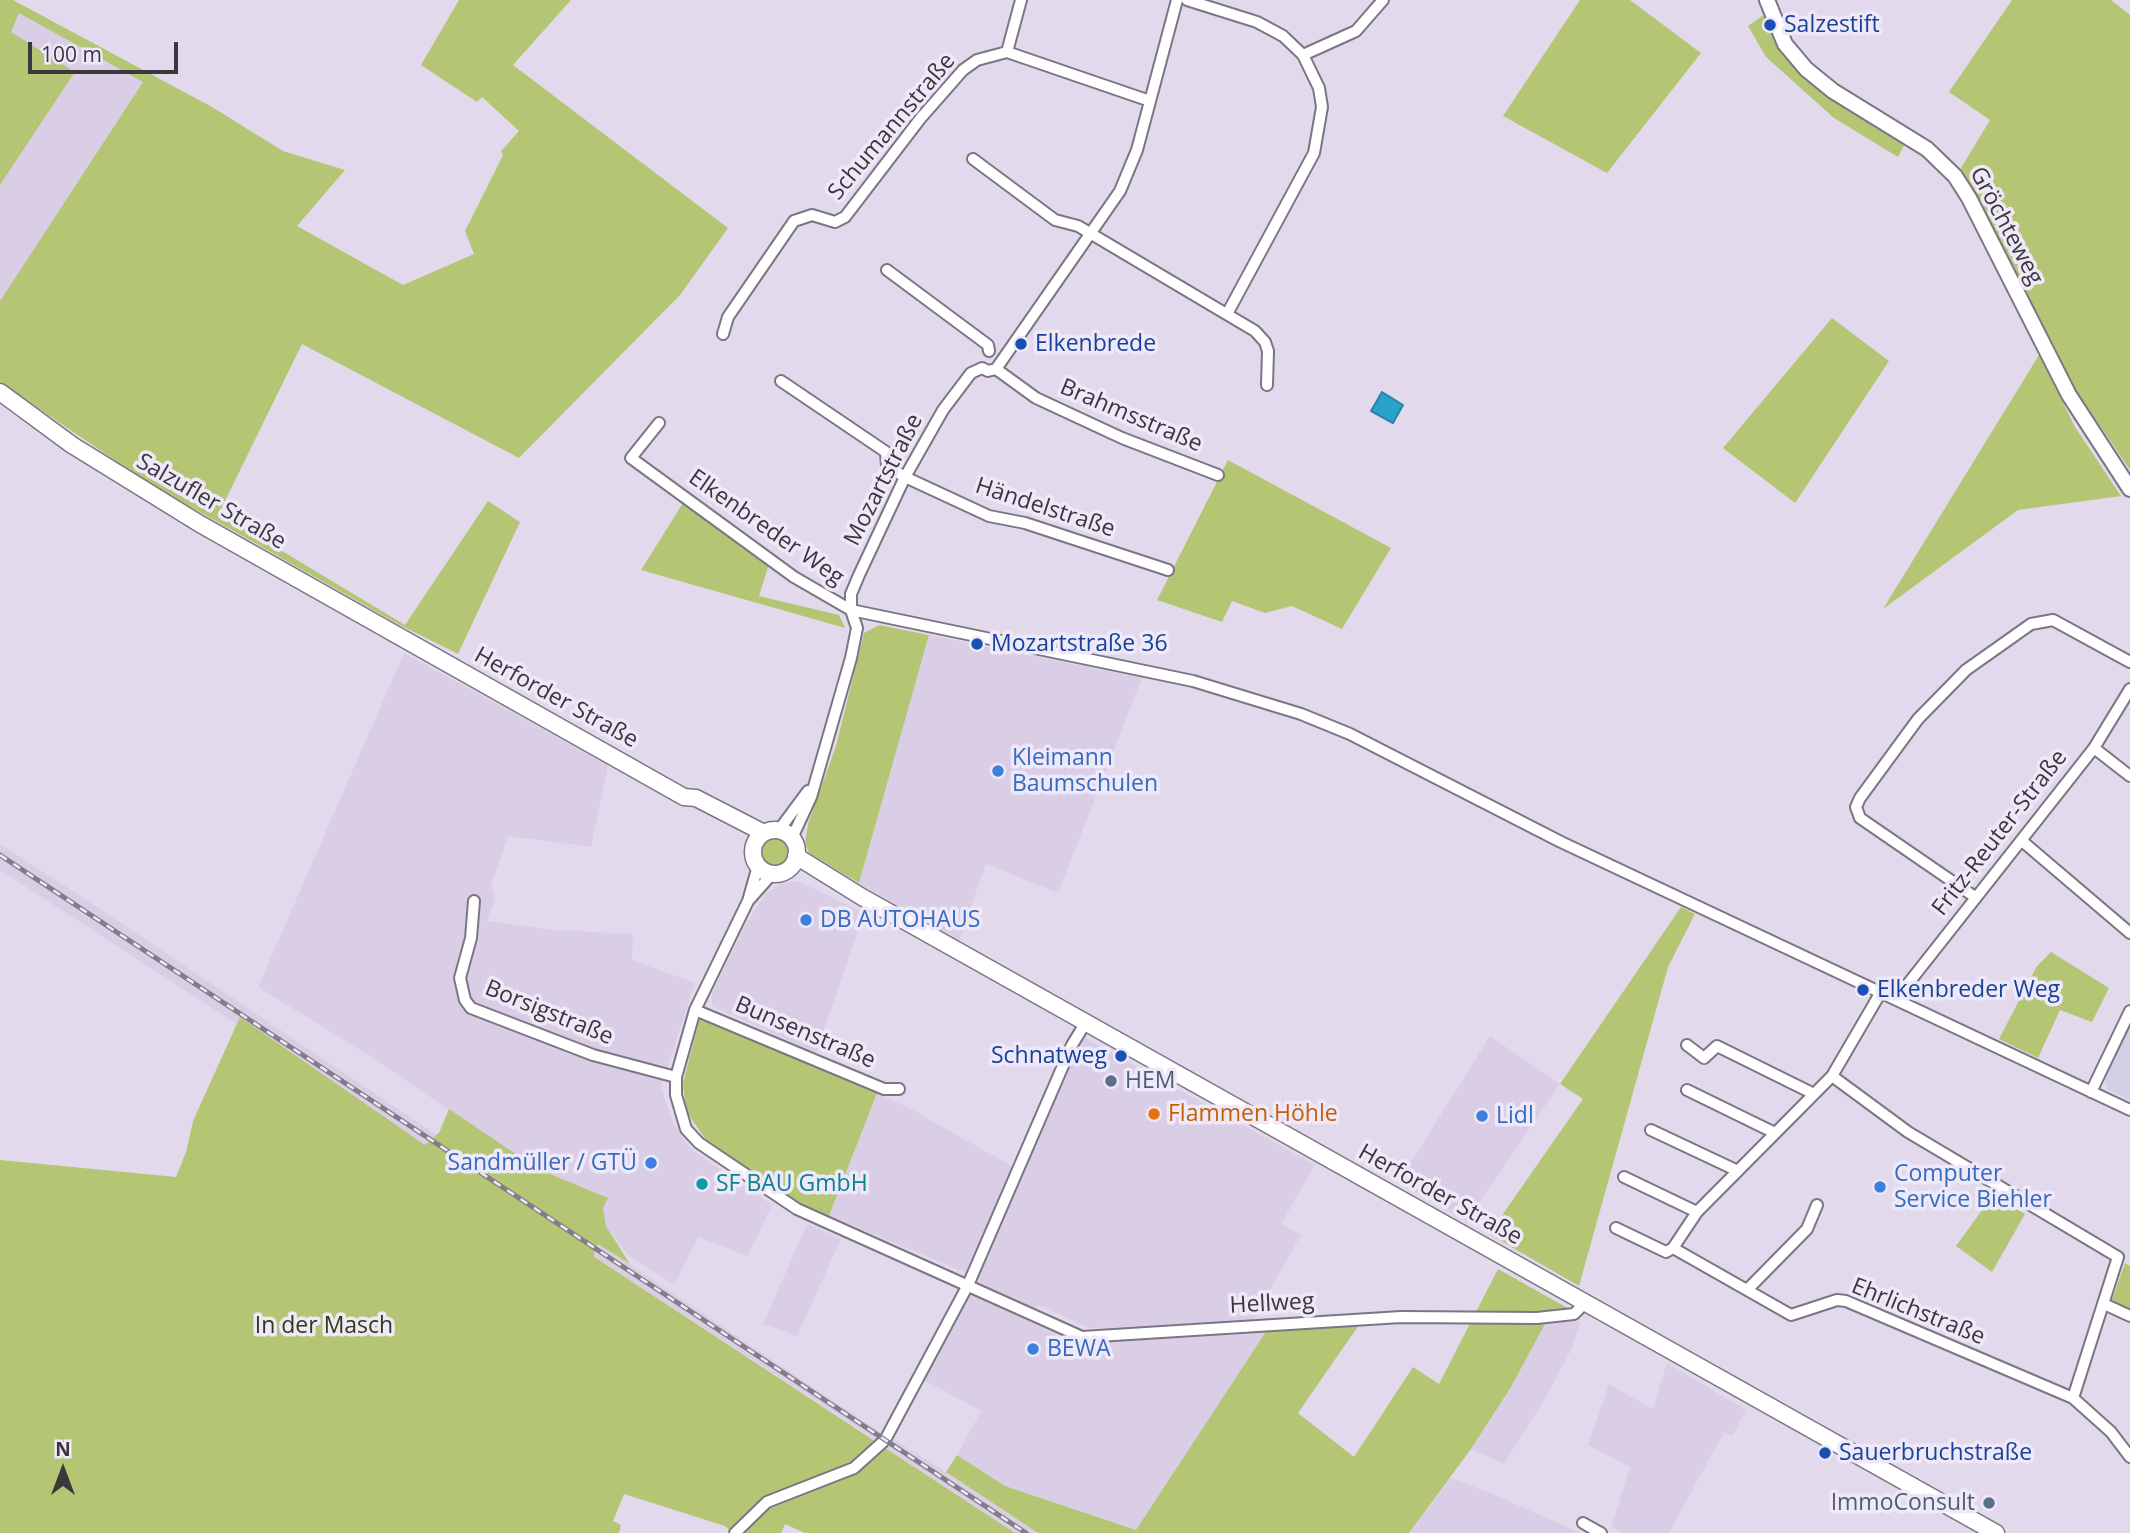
<!DOCTYPE html>
<meta charset="utf-8">
<style>
body{margin:0}
#map{position:relative;width:2130px;height:1533px;overflow:hidden;background:#e2daec;font-family:"Open Sans",sans-serif}
canvas{display:block}
.north{position:absolute;left:28px;top:1435px;width:70px;height:70px;-webkit-text-stroke:5px #efe8f9;paint-order:stroke;rotate:0deg;font-size:19px;font-weight:700;line-height:28px;text-align:center;color:#3a373d}
.north::after{content:'';display:block;margin:auto;width:24px;height:32px;background:#3a373d;clip-path:polygon(50% 0,100% 100%,50% 72%,0 100%)}
.scale{position:absolute;left:28px;top:42px;width:150px;height:32px;box-sizing:border-box;border:4px solid #3a373d;border-top:0;padding-left:9px;font-size:21px;line-height:24px;white-space:nowrap;color:#3a373d;-webkit-text-stroke:5px #efe8f9;paint-order:stroke}
</style>
<div id="map">
<canvas width="2130" height="1533"></canvas>
<div class="north">N</div>
<div class="scale">100 m</div>
</div>
<script>
const ctx = document.querySelector('canvas').getContext('2d');
ctx.lineJoin = 'round';
function fillPath(path, color) {
  ctx.fillStyle = color;
  ctx.fill(path, 'evenodd');
}
function toPath(rows) {
  const path = new Path2D();
  for (const r of rows) {
    if (r.length === 3) {
      path.moveTo(r[0] + r[2], r[1]);
      path.arc(r[0], r[1], r[2], 0, 2 * Math.PI);
      continue;
    }
    path.moveTo(r[0], r[1]);
    for (let i = 2; i < r.length; i += 2) path.lineTo(r[i], r[i + 1]);
  }
  return path;
}
function trace(path, color, width, dash) {
  ctx.strokeStyle = color;
  ctx.lineWidth = width;
  ctx.lineCap = dash ? 'butt' : 'round';
  ctx.setLineDash(dash || []);
  ctx.stroke(path);
}
function drawText(font, color, halo, rows, align = 'center') {
  ctx.font = font + ' "Open Sans",sans-serif';
  ctx.lineWidth = 7;
  ctx.setLineDash([]);
  ctx.textBaseline = 'middle';
  ctx.strokeStyle = halo;
  ctx.fillStyle = color;
  for (const [text, x, y, turn = 0] of rows) {
    ctx.save();
    ctx.translate(x, y);
    ctx.rotate((+turn || 0) * Math.PI / 180);
    ctx.textAlign = isNaN(turn) ? turn : align;
    if (halo) ctx.strokeText(text, 0, 0);
    ctx.fillText(text, 0, 0);
    ctx.restore();
  }
}
fillPath(toPath([
 [19,13,143,82,0,301,0,185,75,72,10,32],
 [929,635,1142,678,1058,893,986,864,959,941,859,883],
 [404,653,608,765,591,847,508,836,491,886,495,898,487,921,553,930,633,934,632,960,695,983,661,1087,673,1123,691,1149,772,1205,748,1256,698,1237,674,1285,629,1256,606,1226,601,1197,540,1172,370,1056,258,987],
 [0,844,88,901,884,1435,879,1442,0,870],
 [784,882,800,882,864,913,816,1053,712,1006,712,992,746,924,766,893],
 [1490,1036,1560,1084,1467,1221,1398,1183],
 [1084,1037,1315,1165,1281,1224,1301,1235,1251,1324,1089,1328,1038,1305,1028,1321,1085,1349,1090,1339,1267,1330,1137,1530,1005,1486,957,1455,981,1411,922,1379,979,1278,829,1216,877,1093,913,1110,1022,1172],
 [807,1224,841,1239,797,1336,763,1324],
 [1546,1322,1581,1322,1570,1352,1547,1395,1504,1464,1471,1449,1511,1387],
 [1667,1363,1746,1410,1732,1436,1724,1432,1669,1533,1623,1533,1611,1527,1630,1467,1588,1445,1609,1384,1653,1409],
 [890,1437,946,1472,1038,1533,1015,1533,884,1446],
 [1451,1478,1488,1492,1581,1533,1409,1533]
]), '#d9cee6');
fillPath(toPath([
 [2130,1026,2130,1100,2107,1089,2105,1080]
]), '#d3cee4');
fillPath(toPath([
 [0,0,13,0,212,107,283,151,345,170,297,226,403,285,474,254,465,231,503,155,501,151,519,131,482,97,477,102,421,65,459,0,571,0,513,65,728,228,680,295,519,458,302,344,219,513,405,625,488,501,520,522,458,654,398,624,145,481,0,382,0,301,143,82,19,13,11,32,75,72,0,185],
 [1580,0,1630,0,1701,53,1607,173,1503,116],
 [2012,0,2111,0,2130,15,2130,470,2073,386,1961,168,1990,120,1949,92],
 [1768,12,1782,48,1907,140,1898,157,1834,118,1766,57,1748,26],
 [1832,318,1889,361,1795,503,1723,448],
 [2039,355,2075,427,2121,496,2018,510,1883,609],
 [1228,460,1391,548,1342,629,1292,606,1265,613,1232,601,1222,622,1157,600],
 [683,503,769,564,759,596,839,615,845,628,641,570],
 [879,625,929,635,859,883,809,853,805,843,808,824,836,746,864,633],
 [775,852,15],
 [1681,907,1695,914,1668,967,1579,1286,1489,1234,1583,1099,1560,1084],
 [2051,952,2109,988,2092,1022,2060,1010,2038,1058,1999,1039,2037,966],
 [240,1017,425,1145,439,1133,449,1109,538,1169,608,1198,603,1208,606,1226,630,1264,598,1244,593,1256,1015,1533,805,1533,785,1524,781,1533,744,1533,767,1510,861,1470,854,1464,764,1502,732,1533,725,1526,624,1494,613,1521,621,1525,619,1533,0,1533,0,1160,176,1177,186,1152,193,1121],
 [700,1018,877,1093,829,1216,799,1203,706,1140,686,1111,683,1083],
 [1993,1195,2025,1214,1992,1272,1956,1246],
 [2125,1263,2130,1266,2130,1310,2112,1300],
 [1498,1269,1571,1310,1546,1322,1511,1387,1471,1449,1409,1533,1038,1533,946,1472,957,1455,1005,1486,1136,1530,1267,1330,1359,1325,1298,1413,1354,1457,1413,1367,1439,1384]
]), '#b4c674');
const water = toPath([
 [1382,392,1403,405,1393,423,1371,411,1382,392]
]);
fillPath(water, '#28a3ca');
trace(water, '#2d83a0', 2);
const minor = toPath([
 [1187,0,1257,22,1283,36,1303,55,1319,88,1322,107,1314,153,1227,314],
 [1007,52,1021,0],
 [1303,55,1356,31,1383,0],
 [973,159,1055,220,1078,226,1255,331,1265,342,1268,351,1267,385],
 [887,270,988,345,989,351],
 [723,334,728,317,794,221,812,215,835,222,845,217,920,119,963,70,977,60,1007,52,1150,101],
 [996,369,1036,398,1122,438,1218,475],
 [781,381,886,452,887,466,905,477,989,516,1025,523,1168,570],
 [659,423,631,458,794,577,851,610,1193,681,1301,714,1350,734,1561,842,2130,1110],
 [2094,748,2130,776],
 [779,830,808,791],
 [792,838,811,797,851,658,857,628,851,610,851,594,859,575,905,477,943,410,971,373,982,368,988,371,996,369,1120,191,1137,150,1177,0],
 [2022,841,2130,933],
 [758,866,748,901,695,1010,676,1077,676,1095,686,1129,699,1143,797,1209,1082,1337,1401,1317,1537,1318,1574,1314,1585,1303],
 [1975,897,1860,818,1856,807,1860,798,1918,719,1966,670,2031,624,2053,620,2130,662],
 [474,901,471,938,460,978,465,1000,471,1008,593,1055,676,1077],
 [748,901,772,874],
 [1896,999,2094,748,2130,689],
 [695,1010,884,1089,899,1089],
 [1687,1045,1704,1058,1717,1046,1814,1094],
 [1832,1076,1908,1132,2118,1257,2073,1398,2111,1432,2130,1457],
 [1687,1090,1775,1133],
 [2091,1092,2130,1011],
 [1651,1130,1738,1171],
 [1624,1177,1697,1212],
 [1616,1228,1666,1252,1673,1248,1697,1212,1832,1076,1881,992],
 [1673,1248,1791,1315,1837,1300,1846,1301,2073,1398],
 [1748,1289,1807,1229,1817,1205],
 [2104,1304,2130,1316],
 [1583,1523,1601,1533],
 [735,1533,767,1502,854,1468,885,1440,968,1285,1072,1045,1086,1022]
]);
const tertiary = toPath([
 [1767,0,1785,44,1806,69,1833,91,1927,149,1955,176,1969,198,2069,395,2130,489]
]);
const secondary = toPath([
 [0,392,72,445,200,524,684,797,696,798,764,833],
 [775,852,22],
 [796,856,862,897,1996,1533]
]);
trace(minor, '#7c7584', 14);
trace(tertiary, '#7c7584', 18);
trace(secondary, '#7c7584', 19);
trace(minor, '#fff', 10);
trace(tertiary, '#fff', 14);
trace(secondary, '#fff', 16);
const rail = toPath([
 [0,855,1026,1533]
]);
trace(rail, '#827d88', 5);
trace(rail, '#efe8f9', 2.5, [8]);
for (const [x, y, r, color] of [
 [1770,25,7,"#1a4fb4"],
 [1021,344,7,"#1a4fb4"],
 [977,644,7,"#1a4fb4"],
 [998,771,7,"#3f7fe0"],
 [806,920,7,"#3f7fe0"],
 [1863,990,7,"#1a4fb4"],
 [1121,1056,7,"#1a4fb4"],
 [1111,1081,7,"#5c6f8a"],
 [1154,1114,7,"#e8710a"],
 [1482,1116,7,"#3f7fe0"],
 [651,1163,7,"#3f7fe0"],
 [702,1184,7,"#0f9aa8"],
 [1880,1187,7,"#3f7fe0"],
 [1033,1349,7,"#3f7fe0"],
 [1825,1453,7,"#1a4fb4"],
 [1989,1503,7,"#5c6f8a"]
]) {
  const dot = new Path2D();
  dot.arc(x, y, r, 0, 2 * Math.PI);
  ctx.fillStyle = color;
  ctx.fill(dot);
  trace(dot, '#efe8f9', 2.5);
}
drawText('23px', '#164399', '#efe8f9', [
 ["Salzestift",1784,25],
 ["Elkenbrede",1035,344],
 ["Mozartstraße 36",991,644],
 ["Elkenbreder Weg",1877,990],
 ["Schnatweg",1107,1056,"right"],
 ["Sauerbruchstraße",1839,1453]
], 'left');
drawText('23px', '#3a373d', '#efe8f9', [
 ["Schumannstraße",892,127,-50],
 ["Gröchteweg",2006,226,62],
 ["Brahmsstraße",1131,416,23],
 ["Mozartstraße",884,480,-63],
 ["Salzufler Straße",211,502,30],
 ["Händelstraße",1045,508,18],
 ["Elkenbreder Weg",766,528,35],
 ["Herforder Straße",556,698,29],
 ["Fritz-Reuter-Straße",2000,833,-52],
 ["Borsigstraße",549,1013,22],
 ["Bunsenstraße",805,1033,23],
 ["Herforder Straße",1440,1195,29],
 ["Hellweg",1272,1304,-3],
 ["Ehrlichstraße",1918,1312,22]
]);
drawText('23px', '#366cbe', '#efe8f9', [
 ["Kleimann",1012,758],
 ["Baumschulen",1012,784],
 ["DB AUTOHAUS",820,920],
 ["Lidl",1496,1116],
 ["Sandmüller / GTÜ",637,1163,"right"],
 ["Computer",1894,1174],
 ["Service Biehler",1894,1200],
 ["BEWA",1047,1349]
], 'left');
drawText('23px', '#4e5e75', '#efe8f9', [
 ["HEM",1125,1081],
 ["ImmoConsult",1975,1503,"right"]
], 'left');
drawText('23px', '#c56008', '#efe8f9', [
 ["Flammen Höhle",1168,1114]
], 'left');
drawText('23px', '#0d838f', '#efe8f9', [
 ["SF BAU GmbH",716,1184]
], 'left');
drawText('23px', '#323a14', '#efe8f9', [
 ["In der Masch",324,1326]
]);
</script>
